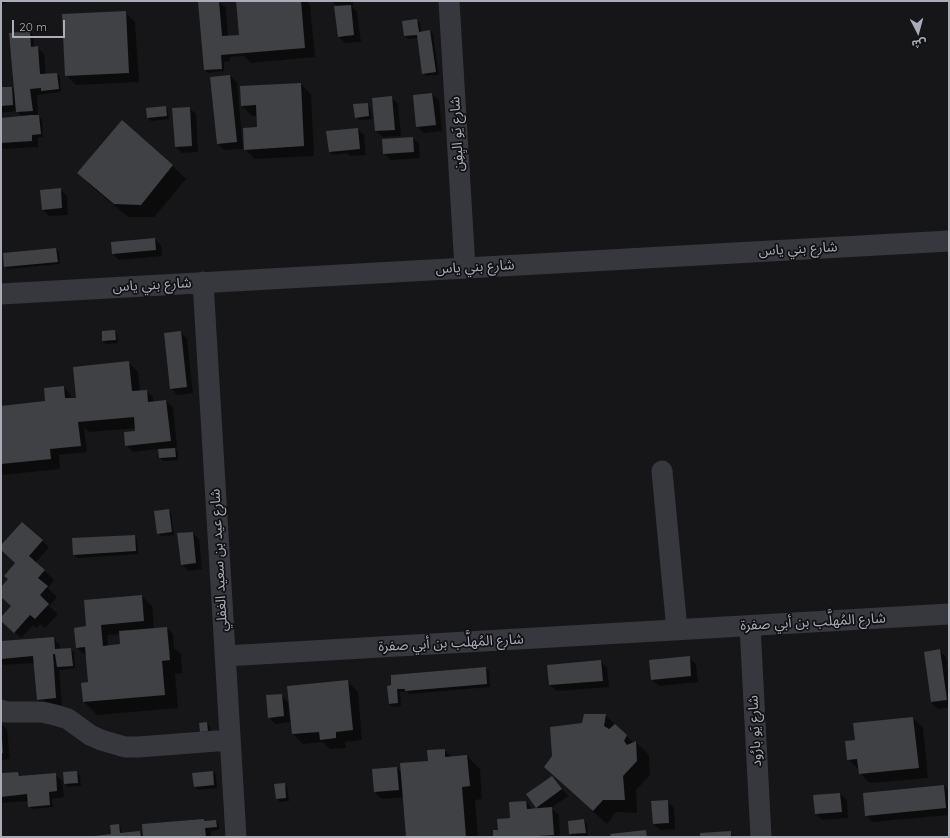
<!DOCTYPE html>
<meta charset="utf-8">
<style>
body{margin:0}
#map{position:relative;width:950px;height:838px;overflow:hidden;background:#161618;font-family:Quicksand,"Noto Sans Arabic",sans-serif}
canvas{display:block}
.frame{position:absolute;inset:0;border:2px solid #a8adb8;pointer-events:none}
.north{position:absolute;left:898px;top:12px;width:40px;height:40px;-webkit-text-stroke:3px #111113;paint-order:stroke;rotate:174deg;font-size:11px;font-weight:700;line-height:16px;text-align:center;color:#a8adb8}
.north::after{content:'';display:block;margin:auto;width:14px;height:18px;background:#a8adb8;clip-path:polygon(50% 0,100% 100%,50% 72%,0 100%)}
.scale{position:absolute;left:12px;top:20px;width:53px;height:18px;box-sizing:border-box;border:2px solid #a8adb8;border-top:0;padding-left:5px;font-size:12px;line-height:14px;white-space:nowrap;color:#a8adb8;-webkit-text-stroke:3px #111113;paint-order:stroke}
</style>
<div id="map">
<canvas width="950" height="838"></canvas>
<div class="frame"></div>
<div class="north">ش</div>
<div class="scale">20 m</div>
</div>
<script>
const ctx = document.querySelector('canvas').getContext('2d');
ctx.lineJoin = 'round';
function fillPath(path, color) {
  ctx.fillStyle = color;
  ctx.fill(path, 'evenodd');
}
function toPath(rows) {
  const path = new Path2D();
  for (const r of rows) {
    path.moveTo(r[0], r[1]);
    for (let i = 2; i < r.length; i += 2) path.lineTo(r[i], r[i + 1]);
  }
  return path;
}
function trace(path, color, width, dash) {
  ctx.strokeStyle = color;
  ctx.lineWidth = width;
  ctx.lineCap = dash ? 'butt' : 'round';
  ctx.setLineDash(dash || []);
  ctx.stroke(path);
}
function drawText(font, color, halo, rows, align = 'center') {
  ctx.font = font + ' Quicksand,"Noto Sans Arabic",sans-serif';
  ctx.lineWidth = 3.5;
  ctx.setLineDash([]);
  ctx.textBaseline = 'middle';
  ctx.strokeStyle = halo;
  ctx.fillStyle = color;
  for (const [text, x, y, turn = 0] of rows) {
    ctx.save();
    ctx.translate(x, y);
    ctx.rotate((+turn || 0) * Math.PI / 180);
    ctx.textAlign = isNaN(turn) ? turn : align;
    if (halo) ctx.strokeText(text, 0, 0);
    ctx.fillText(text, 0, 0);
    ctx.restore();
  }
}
fillPath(toPath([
 [1,1,6,1,6,4,1,4],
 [237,1,306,1,310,5,315,57,251,63,244,56,230,57,230,61,224,62,224,71,208,73,205,70,219,2,226,8,228,37,240,36],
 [331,1,353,1,353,6,351,6,357,12,361,42,345,43,339,37,338,7],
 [125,12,135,22,139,82,76,85,66,75],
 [417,20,420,23,421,32,430,31,433,34,439,75,426,76,423,73,418,38,408,39,405,36],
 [30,32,33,35,34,48,37,47,44,54,46,75,57,74,60,77,61,92,37,95,38,116,42,119,43,137,38,137,38,147,1,149,1,119,22,117,17,111,1,113,1,88,12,88,15,91],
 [230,76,237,82,243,149,224,150,218,144],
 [301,84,311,94,314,156,255,159,245,149,258,128,258,116,252,116,242,106,241,87],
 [432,94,439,100,442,131,424,133,417,127],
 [392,98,398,104,401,136,383,137,376,131],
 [367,104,370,107,372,119,359,120,356,117],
 [165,107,168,110,169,119,151,121,148,118],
 [189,108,196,114,198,152,182,153,176,147],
 [357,129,364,135,366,155,350,156,347,153,333,155,330,152],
 [413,138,419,144,420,158,391,160,384,154],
 [172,165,186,179,154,217,128,217,91,186,78,173],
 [60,189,67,196,68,215,49,216,43,210],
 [1,209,2,235,1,235],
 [155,239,161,246,162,256,119,260,113,254],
 [56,249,59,252,60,264,8,269,5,266],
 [114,331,117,334,118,343,106,344,103,341],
 [181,332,187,339,193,393,177,395,171,388],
 [128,362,138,372,140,391,146,391,153,397,153,402,166,401,173,407,177,448,174,448,178,452,178,460,163,461,160,458,159,449,133,452,126,445,136,431,136,428,89,432,84,427,87,452,59,455,60,469,1,475,1,407,45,402,64,387,70,394,71,399,77,398],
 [168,510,171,513,174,535,161,536,158,533],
 [22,523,49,547,36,562,54,580,48,588,57,597,49,606,58,614,45,628,40,624,37,628,33,625,21,638,1,620,12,606,1,596,1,589,9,580,16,564,1,549,1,547],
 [193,533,199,539,202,569,188,571,182,564],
 [134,536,137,539,138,554,77,558,74,555],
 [142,596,152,606,154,629,167,628,173,634,174,648,181,654,182,673,175,674,178,708,97,715,84,702,89,683,87,654,84,654,77,648,89,627],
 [121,634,122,645,108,646,107,635],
 [53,638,60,645,60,650,71,649,74,652,75,668,59,670,62,705,44,706,38,700,35,663,1,665,1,642],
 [940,651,946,657,949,678,949,707,938,709,931,702],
 [689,657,696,664,698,682,659,686,652,680],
 [600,661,607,668,609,687,557,691,550,685],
 [486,668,489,671,490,687,409,694,407,691,400,692,401,706,393,707,389,704,388,686],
 [348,682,358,692,362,740,345,742,346,748,330,749,323,742,303,744,293,734,288,687],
 [281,695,288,702,290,722,275,724,269,717],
 [605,715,634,743,636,742,649,755,650,775,636,790,637,813,616,812,607,824,558,780],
 [913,718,923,728,928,778,870,783,860,773,860,769,858,769,848,759,856,740],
 [207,723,210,726,211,734,204,735],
 [1,724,7,729,10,759,1,760],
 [444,750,452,757,467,756,480,769,482,799,475,800,478,837,407,837,404,797,382,799,375,792,373,770,397,768,402,773,429,762],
 [77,772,80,775,81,786,68,787,65,784],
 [213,772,216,775,217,788,198,790,195,787],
 [18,773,22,777,55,774,62,781,64,797,52,799,53,807,32,809,29,806,29,801,1,803,1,779],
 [552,777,568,796,551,808,559,815,560,837,494,837,526,802,532,809,539,809,537,807],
 [284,784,287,787,289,801,280,802,277,799,276,785],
 [944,786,949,791,949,815,872,822,866,815],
 [840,794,847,800,848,818,822,820,816,814,814,796],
 [667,801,674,808,675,829,660,830,654,824],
 [204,820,206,822,216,821,219,824,219,830,211,831,211,837,97,837,112,835,118,825,121,828,122,834,140,832,144,837],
 [584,820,587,823,588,836,573,837,570,834,569,822],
 [730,832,735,837,701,837]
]), '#0007');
fillPath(toPath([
 [219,1,222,36,239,35,236,1,301,1,305,48,221,55,222,69,204,70,198,2],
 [351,5,354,35,338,37,334,6],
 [126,11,129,73,65,76,62,14],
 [417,19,419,32,430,30,436,72,422,74,417,35,404,36,402,21],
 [30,31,31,47,38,46,40,74,57,73,59,89,41,91,41,88,30,89,33,111,16,112,9,33],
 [230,75,237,142,217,144,210,77],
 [301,83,304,146,244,150,243,128,257,127,256,105,241,106,240,86],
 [1,87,12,87,13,105,1,106],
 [432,93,436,125,416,127,413,95],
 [392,96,395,130,375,131,372,98],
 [368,103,369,116,355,118,353,104],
 [166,106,167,116,147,118,146,108],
 [190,107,192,146,175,147,172,108],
 [31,115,39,115,41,134,32,135,32,141,1,143,1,118],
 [122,120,173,165,141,205,114,204,77,173],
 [358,128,360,149,329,152,326,131],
 [413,137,414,152,383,154,382,139],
 [61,188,62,208,42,210,40,190],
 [155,238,156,250,112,254,111,242],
 [56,248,58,262,4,267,3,253],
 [115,330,116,340,102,341,102,331],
 [181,331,187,387,170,389,164,333],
 [129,361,132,391,147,390,148,402,166,400,171,441,125,446,124,432,135,431,134,417,78,422,81,446,50,449,51,459,1,464,1,406,45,401,44,388,64,386,65,398,76,398,73,367],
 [175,448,176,457,159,458,158,449],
 [169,509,172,532,157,534,154,511],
 [22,522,43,540,29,556,45,570,38,578,48,586,40,595,49,604,35,619,30,615,14,633,1,621,1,617,11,606,1,597,1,587,8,579,4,576,15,563,1,550,1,545],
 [193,532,196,563,181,565,177,533],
 [135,535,136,551,73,555,72,538],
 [142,595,144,621,101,625,103,646,120,644,119,631,167,627,170,660,162,661,165,695,83,702,81,683,88,682,85,647,76,648,74,628,86,626,84,600],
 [54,637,55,649,71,648,73,666,57,667,55,654,53,654,56,698,37,700,33,656,1,659,1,641],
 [940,649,947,700,931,702,924,652],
 [690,656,691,676,651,680,649,660],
 [601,660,603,681,549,685,547,665],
 [486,667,487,684,405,691,405,689,397,689,398,703,389,704,387,686,391,685,391,675],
 [348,680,353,730,336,732,336,738,320,740,319,732,292,734,287,686],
 [282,694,284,716,268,718,266,695],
 [584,714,606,714,604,726,609,729,615,724,627,735,624,741,627,745,636,741,637,761,623,776,625,800,603,800,593,811,544,767,552,756,550,727,582,723],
 [913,717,919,768,859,774,857,759,847,760,845,741,855,740,853,723],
 [207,722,208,731,200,732,199,723],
 [1,739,2,739,3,753,1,753],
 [445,749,445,757,467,755,470,786,462,787,466,837,406,837,400,763,428,761,427,750],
 [397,767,399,790,374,792,372,769],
 [77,771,78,783,64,784,63,772],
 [213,771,214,785,194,787,192,773],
 [18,772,19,776,56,773,57,791,49,792,50,805,28,807,27,794,1,797,2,773],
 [552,776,562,789,536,808,526,794],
 [285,783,286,798,276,799,274,784],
 [944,785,946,808,865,816,863,793],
 [840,793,842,812,815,814,813,795],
 [668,800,669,823,653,824,651,801],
 [526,801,527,809,552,807,554,835,522,837,493,837,493,830,498,830,497,819,510,818,509,802],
 [204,819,204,821,216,820,217,827,205,828,206,837,143,837,142,824],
 [584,819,586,833,569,834,568,821],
 [119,824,120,833,140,831,141,837,95,837,95,836,111,834,110,825],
 [646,830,647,837,611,837,610,834],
 [731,831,731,837,700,837,700,833]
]), '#404145');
trace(toPath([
 [449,1,465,268],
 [203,282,236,837],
 [1,294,949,241],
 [662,471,677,630],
 [750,626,761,837],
 [225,656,949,614],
 [1,710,6,712,42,712,55,715,68,719,90,735,101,740,125,747,138,747,230,740]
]), '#37383d', 21);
drawText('14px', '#a8adb8', '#111113', [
 ["شارع يَو اليِفِن",457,134,-93],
 ["شارع بني ياس",798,249,-3],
 ["شارع بني ياس",475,267,-3],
 ["شارع بني ياس",152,285,-3],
 ["شارع عيد بن سعيد الغفلي",219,560,-93],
 ["شارع المُهلَّب بن أبي صفرة",813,622,-3],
 ["شارع المُهلَّب بن أبي صفرة",451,643,-3],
 ["شارع يَو بارُود",755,731,-93]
]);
</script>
